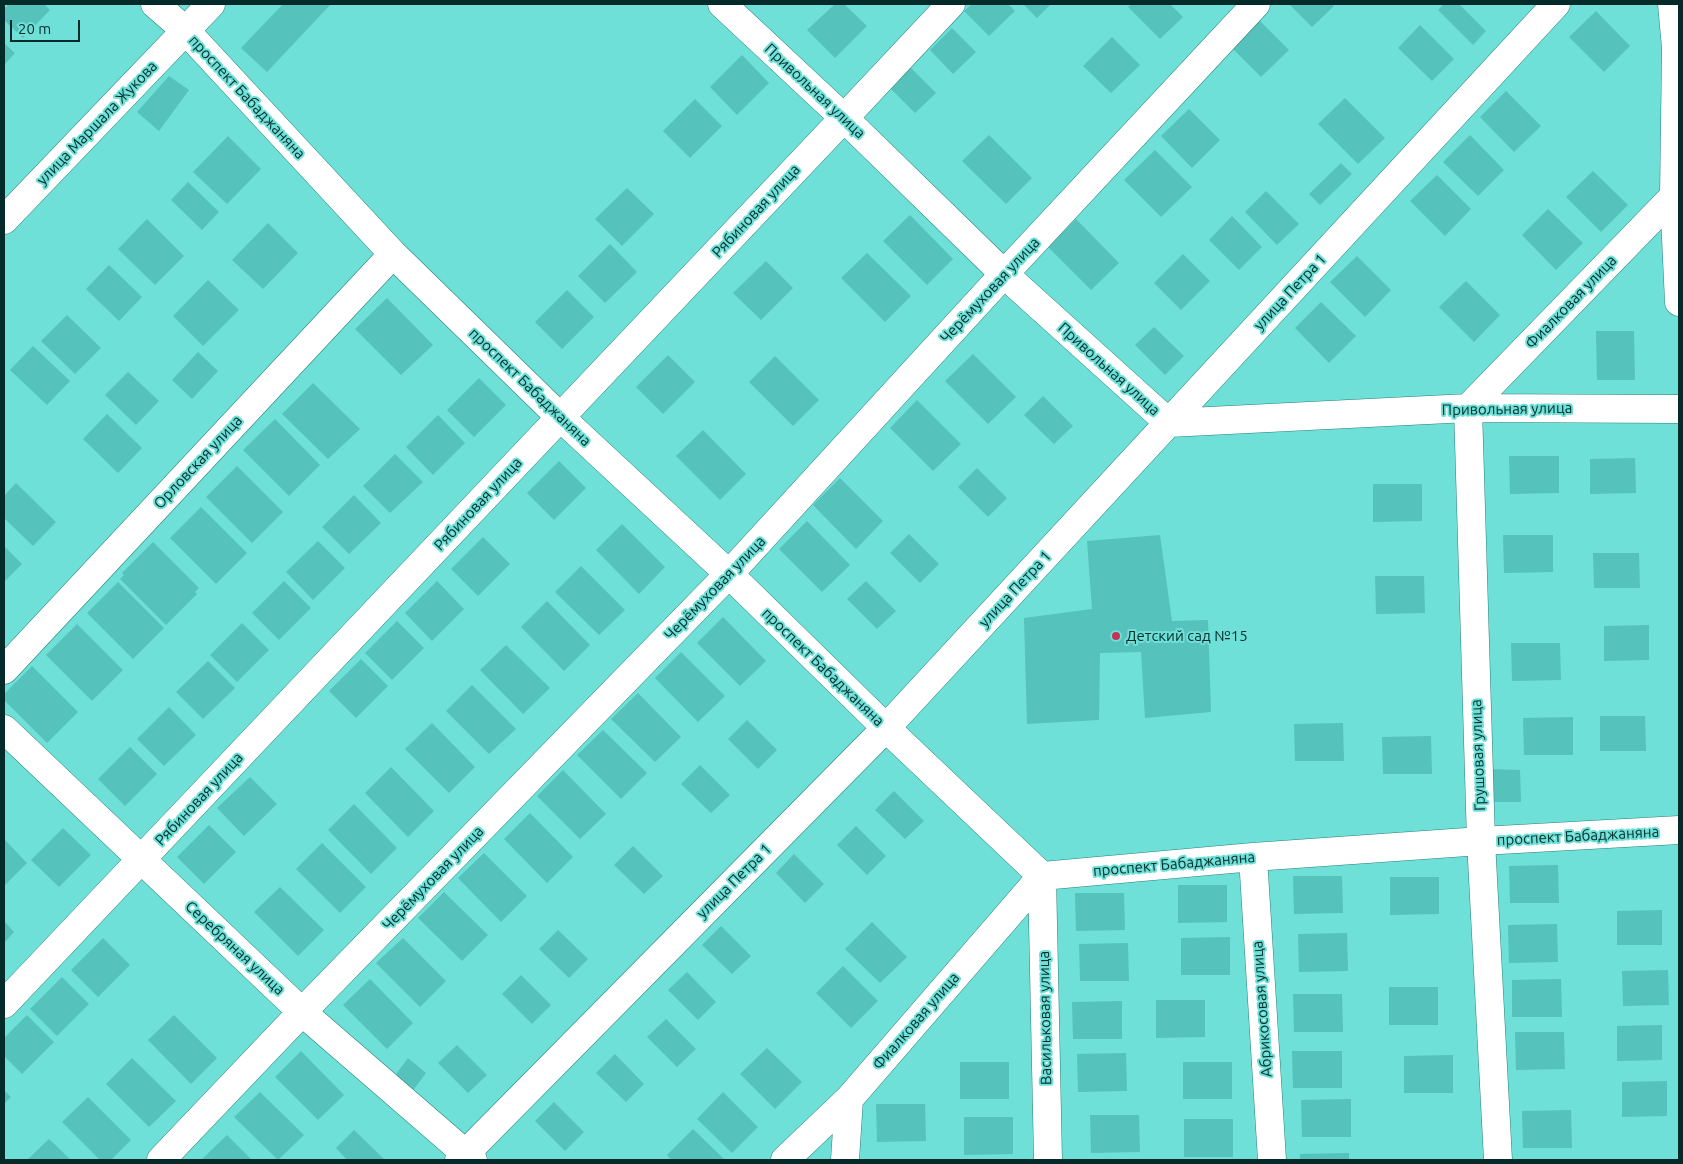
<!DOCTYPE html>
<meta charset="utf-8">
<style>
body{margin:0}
#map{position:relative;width:1683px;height:1164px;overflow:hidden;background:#6ee0d7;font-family:Ubuntu,sans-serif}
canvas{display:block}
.frame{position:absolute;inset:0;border:5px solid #042b29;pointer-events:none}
.scale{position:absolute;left:10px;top:20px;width:70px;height:22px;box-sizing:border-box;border:2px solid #042b29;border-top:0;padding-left:6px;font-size:15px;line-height:18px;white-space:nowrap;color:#042b29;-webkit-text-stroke:4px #6ee0d7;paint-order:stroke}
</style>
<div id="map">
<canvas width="1683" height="1164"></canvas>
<div class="frame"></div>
<div class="scale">20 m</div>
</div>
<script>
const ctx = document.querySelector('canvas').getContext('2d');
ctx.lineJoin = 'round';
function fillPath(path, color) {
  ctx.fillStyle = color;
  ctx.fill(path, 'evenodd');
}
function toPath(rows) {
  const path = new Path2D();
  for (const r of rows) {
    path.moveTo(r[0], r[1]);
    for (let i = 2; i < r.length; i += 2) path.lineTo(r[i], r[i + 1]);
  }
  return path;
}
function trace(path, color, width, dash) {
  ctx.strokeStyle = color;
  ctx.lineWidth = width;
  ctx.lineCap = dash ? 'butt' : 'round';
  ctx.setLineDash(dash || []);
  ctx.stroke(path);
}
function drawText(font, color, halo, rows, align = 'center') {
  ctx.font = font + ' Ubuntu,sans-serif';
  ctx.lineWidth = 4;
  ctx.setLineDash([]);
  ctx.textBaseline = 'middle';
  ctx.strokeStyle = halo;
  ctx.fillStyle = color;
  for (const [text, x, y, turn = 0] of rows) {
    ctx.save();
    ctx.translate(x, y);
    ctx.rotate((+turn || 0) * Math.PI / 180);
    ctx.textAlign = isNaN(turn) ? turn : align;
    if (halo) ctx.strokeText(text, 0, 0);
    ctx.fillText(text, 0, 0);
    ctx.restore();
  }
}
fillPath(toPath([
 [9,4,44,4,50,10,23,38,4,20,4,9],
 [283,4,331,4,267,72,241,48],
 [835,4,844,4,867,26,835,58,807,30],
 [972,4,1008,4,1015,11,989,36,964,11],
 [1023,4,1051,4,1037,18],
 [1132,4,1170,4,1183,17,1160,39,1128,7],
 [1289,4,1331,4,1334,6,1312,27],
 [1444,4,1459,4,1486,31,1473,45,1438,10],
 [1596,11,1630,46,1604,72,1569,37],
 [1259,20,1289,50,1261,77,1231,47],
 [1420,25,1454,59,1432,81,1398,48],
 [952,28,976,52,953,74,930,50],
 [1112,37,1140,65,1111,93,1083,66],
 [4,43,15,53,4,65],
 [742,55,769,83,737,115,710,87],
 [910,67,936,93,915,113,889,87],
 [169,76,189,90,159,131,137,112],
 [1506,91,1541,126,1514,152,1480,117],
 [1345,98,1385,138,1358,164,1318,124],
 [695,99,722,126,690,158,663,131],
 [1189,109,1220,140,1192,168,1161,136],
 [989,135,1032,178,1006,204,962,161],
 [1470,135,1504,170,1478,196,1443,162],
 [228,136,261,169,227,204,193,172],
 [1155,150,1192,187,1161,217,1124,180],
 [1341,163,1352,174,1320,205,1309,194],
 [1593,171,1628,205,1601,232,1566,197],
 [1437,175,1471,209,1445,236,1410,201],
 [188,182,219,212,202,230,171,200],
 [627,188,654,214,622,246,595,219],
 [1266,191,1299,224,1277,245,1245,212],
 [1548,209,1583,243,1556,270,1522,235],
 [910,215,953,259,927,285,883,241],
 [1232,216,1262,247,1239,270,1209,240],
 [147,219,184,256,155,285,118,249],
 [1076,219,1119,263,1091,290,1048,247],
 [268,223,298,253,263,289,232,260],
 [610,244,637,272,605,303,578,276],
 [867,253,911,296,885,322,841,278],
 [1183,254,1210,281,1181,310,1154,283],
 [1357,256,1391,290,1365,317,1330,282],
 [766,261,793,288,761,320,733,293],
 [109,265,142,297,119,321,86,289],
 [208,280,239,310,203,346,173,316],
 [1466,281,1500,315,1474,342,1439,307],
 [567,290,594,317,562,349,535,322],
 [387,298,433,345,401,375,355,329],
 [1321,302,1356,336,1329,363,1295,328],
 [67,315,101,348,75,374,41,341],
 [1154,327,1184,356,1165,375,1135,345],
 [1596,331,1634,331,1635,380,1597,380],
 [33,346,70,381,47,405,10,370],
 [198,352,218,371,192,399,172,380],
 [973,354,1016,397,988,424,945,381],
 [668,355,695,382,663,414,636,387],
 [775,356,819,400,793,426,749,382],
 [128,372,159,401,136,425,105,395],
 [479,378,506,405,474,437,447,410],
 [313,383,360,429,328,459,282,414],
 [1043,396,1073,426,1054,444,1024,415],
 [917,400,961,444,933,471,890,428],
 [107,414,142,448,118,473,83,439],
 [438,415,465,443,433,475,406,447],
 [275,419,320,465,289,496,243,450],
 [703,430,746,474,720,500,676,456],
 [395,454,423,482,390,513,363,486],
 [1509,456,1559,456,1559,493,1510,494],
 [1635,458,1636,493,1590,494,1590,459],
 [559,461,586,488,554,520,527,493],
 [237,466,283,512,252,543,206,497],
 [977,468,1007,498,988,517,958,487],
 [840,478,883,521,856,549,813,505],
 [16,483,56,522,33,546,4,518,4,496],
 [1373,484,1422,484,1422,521,1373,522],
 [354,495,381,523,349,554,322,527],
 [201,507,247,553,216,584,170,538],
 [807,521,850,565,822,592,779,549],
 [622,524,665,567,639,594,596,550],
 [909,534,939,564,920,583,890,553],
 [1160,535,1172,621,1208,620,1211,712,1145,718,1141,652,1100,653,1099,720,1027,724,1024,618,1092,609,1087,541],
 [1503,535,1553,535,1553,572,1504,573],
 [483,537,510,564,478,596,451,569],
 [318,541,345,568,313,600,286,572],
 [153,542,199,588,195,592,197,594,166,625,120,579,124,575,122,573],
 [4,546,22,564,4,582],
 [1593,553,1639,553,1640,588,1594,588],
 [581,566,625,610,599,635,555,592],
 [1375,576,1424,576,1425,613,1376,614],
 [284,581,311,608,279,640,252,613],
 [437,581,464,609,432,641,405,613],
 [866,581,896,611,877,629,847,599],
 [118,582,164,628,133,659,87,613],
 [547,601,590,645,564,671,521,627],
 [723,617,766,661,740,686,697,643],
 [397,621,424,648,392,680,365,653],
 [242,623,269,650,237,682,210,655],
 [77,624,123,670,92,701,46,655],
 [1649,625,1649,660,1604,661,1604,626],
 [1511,643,1560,643,1561,680,1512,681],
 [506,645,550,688,523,714,480,670],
 [681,652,725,696,698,722,655,678],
 [361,659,388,686,356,718,329,691],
 [208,661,235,688,203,719,176,692],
 [32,666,78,712,47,743,4,700,4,694],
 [472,685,516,729,489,754,446,711],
 [638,693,681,737,655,762,611,719],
 [169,707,196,735,164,766,137,739],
 [1600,716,1645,716,1646,751,1600,751],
 [1573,717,1573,755,1524,755,1523,718],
 [747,720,777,750,758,769,728,739],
 [432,723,475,767,449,793,405,749],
 [1343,723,1344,761,1295,761,1294,724],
 [603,730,647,773,621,799,577,755],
 [1431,736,1432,774,1383,774,1382,737],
 [130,747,157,774,125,806,98,779],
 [700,765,730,795,711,813,681,784],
 [391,767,434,811,408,837,365,793],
 [1489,769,1520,770,1521,802,1494,802],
 [563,770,606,814,580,839,537,796],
 [250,777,277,804,244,836,217,808],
 [894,791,924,821,905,839,875,810],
 [354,804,397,848,371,874,328,830],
 [530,813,573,857,547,883,504,839],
 [209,825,236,852,204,884,177,857],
 [856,826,886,856,867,875,837,845],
 [63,828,91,855,59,887,31,860],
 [4,839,27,863,4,886],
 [322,843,366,887,340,913,296,869],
 [633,846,663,876,644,894,614,865],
 [484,853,527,896,501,922,458,878],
 [794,854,824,884,805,903,776,873],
 [1558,865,1559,903,1510,903,1509,866],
 [1293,876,1342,876,1343,913,1294,914],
 [1390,877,1439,877,1439,914,1390,915],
 [1178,885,1227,885,1227,922,1178,923],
 [280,887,324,930,298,956,254,912],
 [444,892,488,935,462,961,418,918],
 [1075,893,1124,893,1125,930,1076,931],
 [1662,910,1662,945,1617,945,1617,911],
 [4,921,14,932,4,943],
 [872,922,907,957,880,983,845,949],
 [1557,924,1558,962,1509,963,1508,925],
 [721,926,751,956,732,974,702,945],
 [558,930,588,959,569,978,539,949],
 [1347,933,1348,971,1299,972,1298,934],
 [1230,937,1230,975,1181,975,1181,938],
 [103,938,130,965,98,997,71,970],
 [403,938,446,981,420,1007,376,963],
 [1128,943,1129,981,1080,981,1079,944],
 [843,966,878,1001,851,1028,816,993],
 [1668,970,1669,1005,1623,1006,1622,971],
 [687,972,716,1002,698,1020,668,990],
 [521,975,551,1005,532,1024,502,994],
 [62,977,89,1004,57,1036,30,1009],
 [370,979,413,1023,387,1049,343,1005],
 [1561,979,1562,1017,1512,1017,1512,980],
 [1389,987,1438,987,1438,1025,1389,1025],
 [1293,994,1342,994,1343,1032,1294,1032],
 [1156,1000,1205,1000,1205,1037,1156,1038],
 [1122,1001,1122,1039,1073,1039,1072,1002],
 [27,1015,54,1042,22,1074,4,1056,4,1038],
 [174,1015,217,1058,191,1084,148,1040],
 [666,1019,696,1049,677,1067,647,1037],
 [1662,1025,1662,1060,1617,1061,1617,1026],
 [1515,1032,1564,1032,1565,1069,1516,1070],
 [457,1045,487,1075,468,1093,438,1063],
 [767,1048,802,1082,775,1109,740,1074],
 [301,1051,344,1095,318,1120,275,1077],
 [1292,1051,1342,1051,1342,1088,1293,1088],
 [1126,1053,1127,1091,1078,1092,1077,1054],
 [615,1054,644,1084,626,1102,596,1073],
 [1453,1055,1453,1093,1404,1093,1404,1056],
 [132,1058,176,1101,149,1127,106,1084],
 [408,1058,426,1073,411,1093,394,1077],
 [960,1062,1009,1062,1009,1099,960,1099],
 [1183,1062,1232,1062,1232,1099,1183,1099],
 [1667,1081,1667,1116,1622,1117,1622,1082],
 [4,1090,11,1097,4,1104],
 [260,1092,304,1135,278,1160,234,1117],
 [723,1092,758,1127,732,1153,697,1119],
 [88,1097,131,1140,111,1160,100,1160,62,1122],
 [1351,1099,1351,1137,1302,1137,1301,1100],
 [554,1102,584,1132,565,1151,535,1121],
 [876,1104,925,1104,926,1141,877,1142],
 [1571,1110,1572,1148,1523,1148,1522,1111],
 [1090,1115,1139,1115,1140,1152,1091,1153],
 [964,1117,1013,1117,1013,1154,964,1155],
 [1184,1119,1233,1119,1233,1157,1184,1157],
 [693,1129,725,1160,671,1160,667,1155],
 [354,1130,384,1159,383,1160,347,1160,336,1148],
 [227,1135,252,1160,201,1160],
 [49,1139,71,1160,27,1160],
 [1349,1153,1349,1160,1300,1160,1300,1154]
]), '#55c2bb');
const minor = toPath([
 [155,4,186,31,393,254,560,417,729,574,886,728,1042,876,1253,857,1481,841,1679,830],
 [722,4,844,118,1004,274,1169,423,1468,408,1679,409],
 [1672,4,1676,48,1674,196,1679,302],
 [4,670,393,254],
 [4,729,302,1012,473,1160],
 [1253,857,1272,1160],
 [1042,876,1048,1160],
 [4,1004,844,118,951,4],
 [161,1160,302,1012,729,574,1004,274,1256,4],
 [459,1160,886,728,1556,4],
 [785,1160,849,1099,1042,876],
 [845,1160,849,1099],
 [1498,1160,1481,841,1468,408,1674,196]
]);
const major = toPath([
 [4,220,211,4]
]);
trace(minor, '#24807a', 29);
trace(major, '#24807a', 29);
trace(minor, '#fff', 28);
trace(major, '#fff', 28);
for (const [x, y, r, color] of [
 [1116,636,5,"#c2335b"]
]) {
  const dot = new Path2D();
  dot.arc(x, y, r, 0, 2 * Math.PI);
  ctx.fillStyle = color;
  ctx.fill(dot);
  trace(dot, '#6ee0d7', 2);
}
drawText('15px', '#042b29', '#6ee0d7', [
 ["Привольная улица",815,91,43],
 ["проспект Бабаджаняна",247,97,47],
 ["улица Маршала Жукова",97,123,-46],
 ["Рябиновая улица",756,211,-47],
 ["Черёмуховая улица",990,290,-47],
 ["улица Петра 1",1290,292,-47],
 ["Фиалковая улица",1571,302,-46],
 ["Привольная улица",1109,369,42],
 ["проспект Бабаджаняна",530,387,44],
 ["Привольная улица",1507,409,-1],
 ["Орловская улица",198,462,-47],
 ["Рябиновая улица",478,504,-47],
 ["Черёмуховая улица",715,588,-46],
 ["улица Петра 1",1015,589,-47],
 ["проспект Бабаджаняна",823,667,44],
 ["Грушовая улица",1478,755,-92],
 ["Рябиновая улица",199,799,-47],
 ["проспект Бабаджаняна",1578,836,-3],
 ["проспект Бабаджаняна",1174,864,-5],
 ["Черёмуховая улица",433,878,-46],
 ["улица Петра 1",734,881,-45],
 ["Серебряная улица",235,948,43],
 ["Абрикосовая улица",1262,1009,-94],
 ["Васильковая улица",1045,1018,-91],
 ["Фиалковая улица",916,1021,-49]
]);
drawText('15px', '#042b29', '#6ee0d7', [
 ["Детский сад №15",1126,636]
], 'left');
</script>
